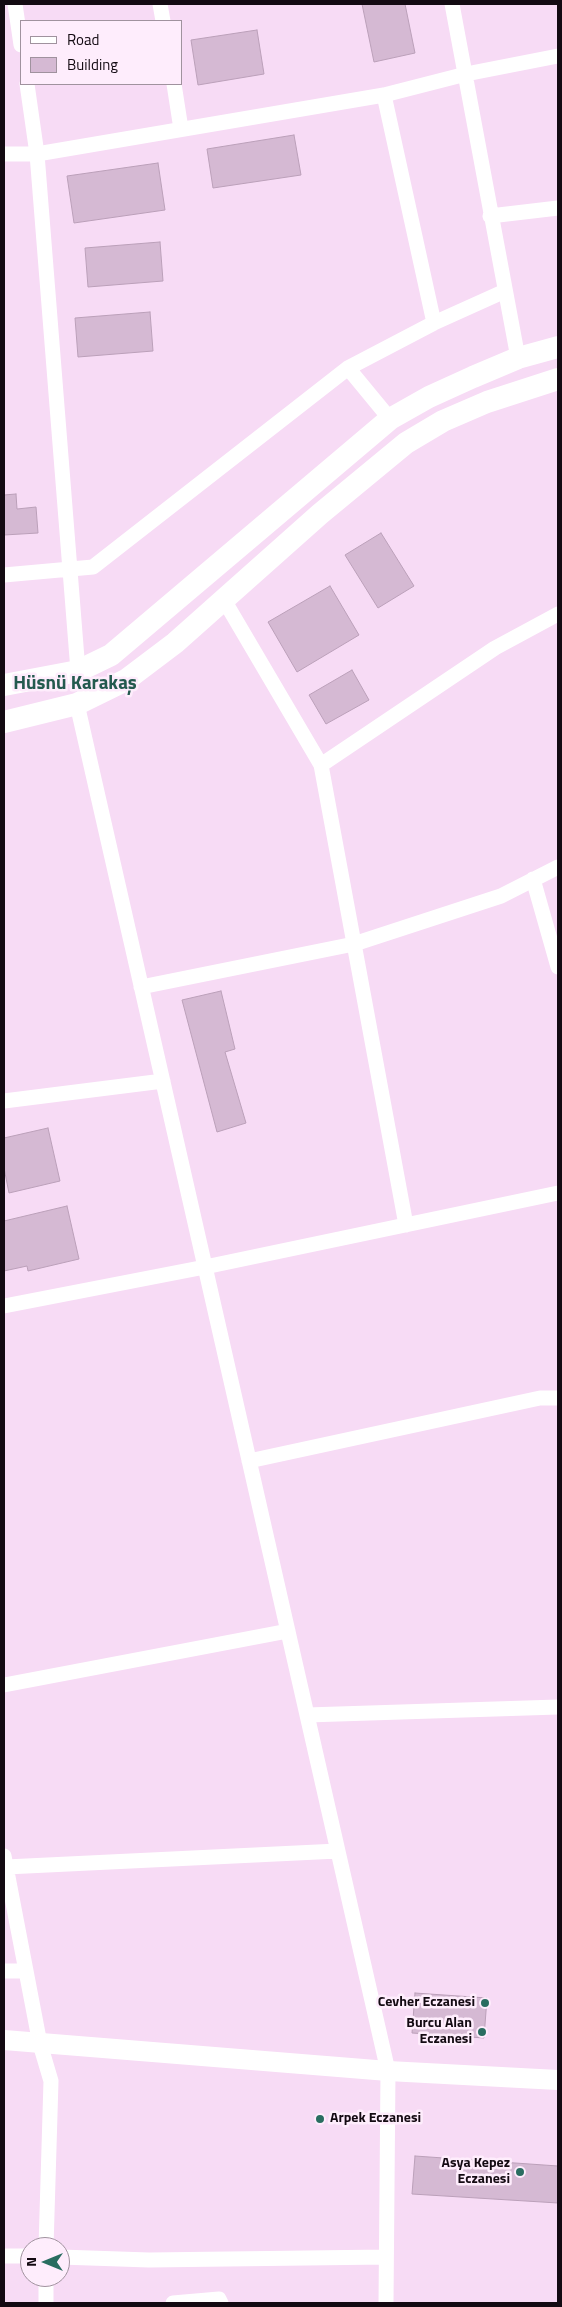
<!DOCTYPE html>
<meta charset="utf-8">
<style>
body{margin:0}
#map{position:relative;width:562px;height:2307px;overflow:hidden;background:#f7dbf5;font-family:"Titillium Web",sans-serif}
canvas{display:block}
.frame{position:absolute;inset:0;border:5px solid #130a12;pointer-events:none}
.legend{position:absolute;left:20px;top:20px;width:162px;height:65px;box-sizing:border-box;background:#feedfc;border:1px solid #a0929e;margin:0;padding:6px 9px;list-style:none;font-size:15px;color:#130a12}
.legend li{display:flex;align-items:center;gap:10px;height:25px}
.legend b{width:25px;border:1px solid #a0929e}
.north{position:absolute;left:20px;top:2237px;width:50px;height:50px;box-sizing:border-box;background:#feedfc;border:1px solid #a0929e;border-radius:50%;rotate:270deg;font-size:14px;font-weight:700;line-height:20px;text-align:center;color:#130a12}
.north::after{content:'';display:block;margin:auto;width:18px;height:22px;background:#296d60;clip-path:polygon(50% 0,100% 100%,50% 72%,0 100%)}
</style>
<div id="map">
<canvas width="562" height="2307"></canvas>
<div class="frame"></div>
<ul class="legend">
<li><b style="height:6px;background:#fff"></b>Road</li>
<li><b style="height:14px;background:#d5b9d3"></b>Building</li>
</ul>
<div class="north">N</div>
</div>
<script>
const ctx = document.querySelector('canvas').getContext('2d');
ctx.lineJoin = 'round';
function fillPath(path, color) {
  ctx.fillStyle = color;
  ctx.fill(path, 'evenodd');
}
function toPath(rows) {
  const path = new Path2D();
  for (const r of rows) {
    path.moveTo(r[0], r[1]);
    for (let i = 2; i < r.length; i += 2) path.lineTo(r[i], r[i + 1]);
  }
  return path;
}
function trace(path, color, width, dash) {
  ctx.strokeStyle = color;
  ctx.lineWidth = width;
  ctx.lineCap = dash ? 'butt' : 'round';
  ctx.setLineDash(dash || []);
  ctx.stroke(path);
}
function drawText(font, color, halo, rows, align = 'center') {
  ctx.font = font + ' "Titillium Web",sans-serif';
  ctx.lineWidth = 5;
  ctx.setLineDash([]);
  ctx.textBaseline = 'middle';
  ctx.strokeStyle = halo;
  ctx.fillStyle = color;
  for (const [text, x, y, turn = 0] of rows) {
    ctx.save();
    ctx.translate(x, y);
    ctx.rotate((+turn || 0) * Math.PI / 180);
    ctx.textAlign = isNaN(turn) ? turn : align;
    if (halo) ctx.strokeText(text, 0, 0);
    ctx.fillText(text, 0, 0);
    ctx.restore();
  }
}
const building = toPath([
 [362,4,405,4,415,53,374,62,362,4],
 [257,30,264,74,198,85,191,40,257,30],
 [294,135,301,175,213,188,207,149,294,135],
 [158,163,165,210,74,223,67,176,158,163],
 [160,242,163,281,88,287,85,248,160,242],
 [150,312,153,351,78,357,75,318,150,312],
 [16,494,17,509,36,507,38,533,4,535,4,495,16,494],
 [381,533,414,586,378,608,345,555,381,533],
 [330,586,359,635,297,672,268,622,330,586],
 [352,670,369,700,326,724,309,695,352,670],
 [221,991,235,1049,225,1052,246,1123,217,1132,182,1000,221,991],
 [48,1128,60,1181,9,1193,4,1168,4,1138,48,1128],
 [67,1206,79,1259,28,1271,27,1266,4,1271,4,1221,67,1206],
 [415,1993,487,1998,484,2038,412,2033,415,1993],
 [415,2156,558,2166,558,2203,412,2194,415,2156]
]);
fillPath(building, '#d5b9d3');
trace(building, '#bba0b9', 1);
trace(toPath([
 [15,4,21,45],
 [160,4,163,21],
 [452,4,518,358],
 [27,84,37,154,78,671],
 [174,84,181,129],
 [384,95,434,323],
 [4,154,37,154,384,95,466,74,558,56],
 [490,216,558,208],
 [348,368,390,419],
 [4,575,93,567,348,368,434,323,505,291],
 [224,600,321,765,406,1225],
 [77,704,388,2071,386,2303],
 [321,765,495,648,558,614],
 [533,879,558,967],
 [141,987,354,944,501,896,558,867],
 [4,1101,163,1081],
 [4,1306,205,1267,558,1193],
 [249,1461,540,1398,558,1398],
 [4,1685,288,1631],
 [307,1715,558,1707],
 [4,1856,40,2044,51,2081,46,2247],
 [6,1867,338,1851],
 [4,1971,26,1971],
 [4,2256,30,2256],
 [60,2257,149,2260,386,2257],
 [46,2303,46,2277],
 [173,2303,219,2299,221,2303]
]), '#fff', 15);
trace(toPath([
 [4,2040,388,2071,558,2080]
]), '#fff', 20);
trace(toPath([
 [4,685,78,671,111,655,390,419,429,397,473,377,518,358,558,347],
 [4,722,77,704,126,680,175,643,320,514,406,443,443,421,487,402,558,379]
]), '#fff', 22);
for (const [x, y, r, color] of [
 [485,2003,5,"#296d60"],
 [482,2032,5,"#296d60"],
 [320,2119,5,"#296d60"],
 [520,2172,5,"#296d60"]
]) {
  const dot = new Path2D();
  dot.arc(x, y, r, 0, 2 * Math.PI);
  ctx.fillStyle = color;
  ctx.fill(dot);
  trace(dot, '#feedfc', 2);
}
drawText('bold 14px', '#130a12', '#feedfc', [
 ["Cevher Eczanesi",475,2003],
 ["Burcu Alan",472,2024],
 ["Eczanesi",472,2040],
 ["Arpek Eczanesi",330,2119,"left"],
 ["Asya Kepez",510,2164],
 ["Eczanesi",510,2180]
], 'right');
drawText('bold 19px', '#245a4f', '#feedfc', [
 ["Hüsnü Karakaş",75,684]
]);
</script>
